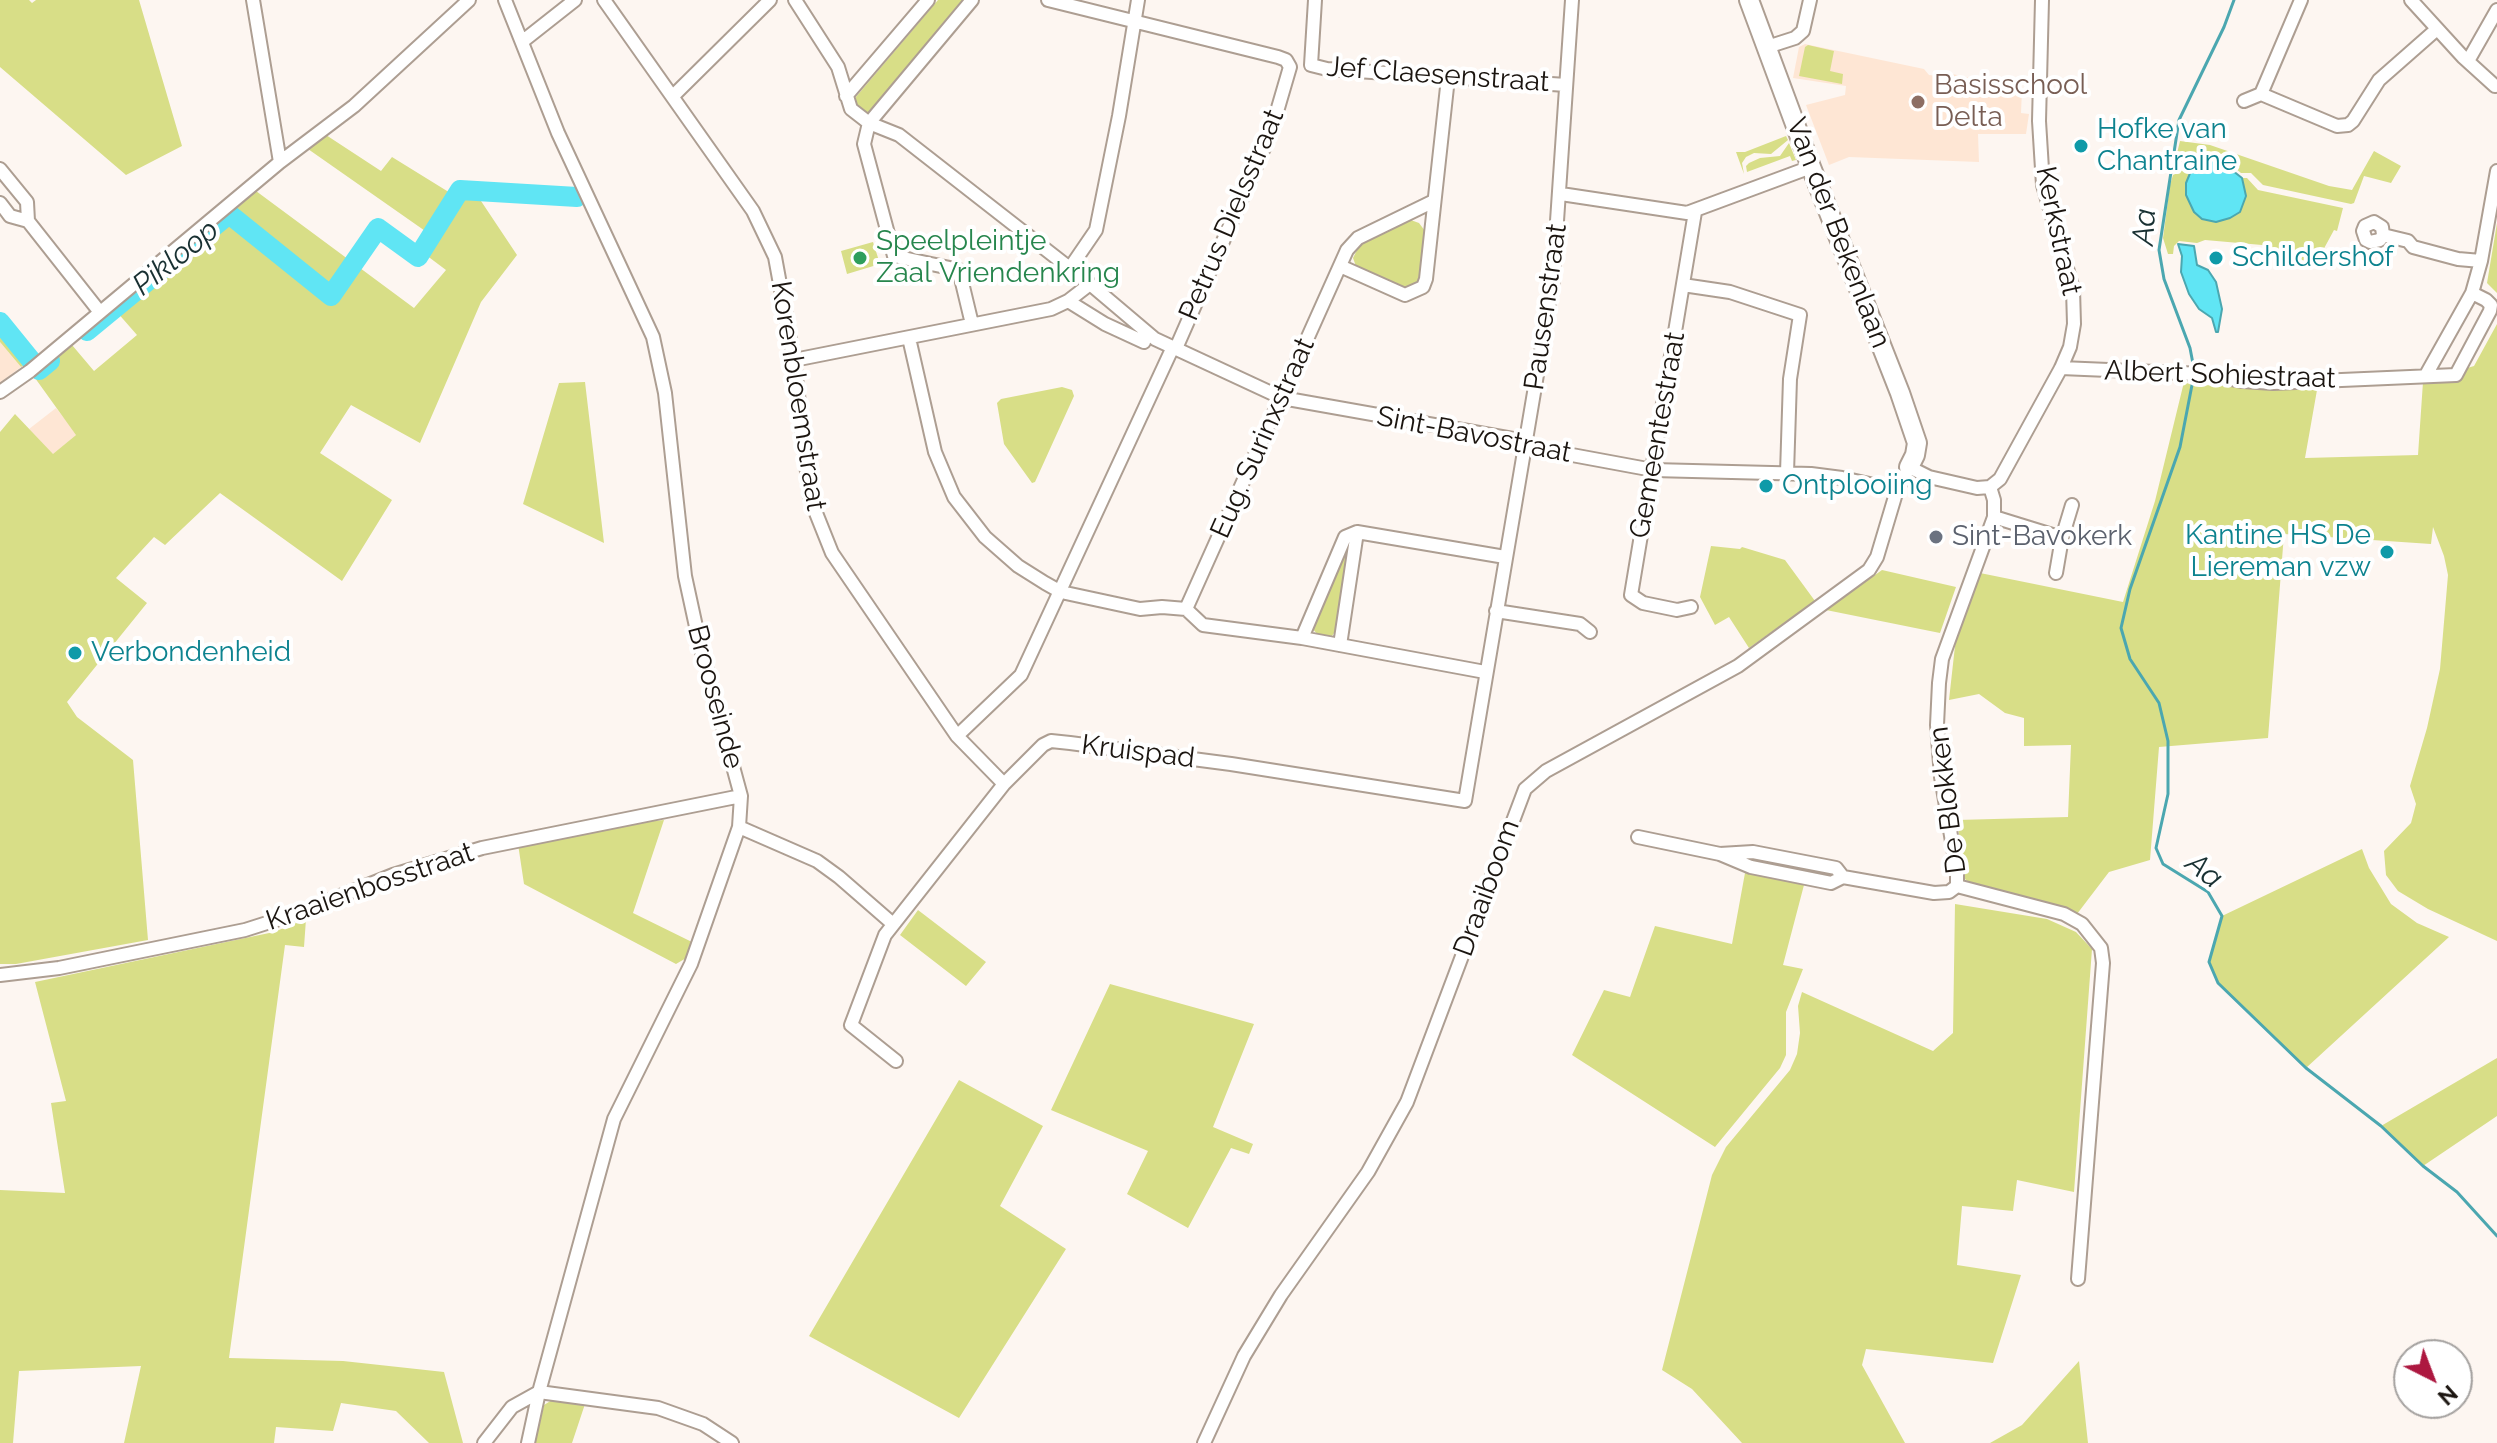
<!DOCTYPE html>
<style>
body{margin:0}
#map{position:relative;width:2497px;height:1443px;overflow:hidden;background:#fdf6f1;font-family:Raleway,sans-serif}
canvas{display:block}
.north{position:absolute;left:2393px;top:1339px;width:80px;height:80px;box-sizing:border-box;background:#fff;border:2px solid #a4a19f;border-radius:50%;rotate:138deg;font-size:22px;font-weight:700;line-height:32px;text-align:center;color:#1b1510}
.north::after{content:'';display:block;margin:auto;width:28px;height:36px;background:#ad1840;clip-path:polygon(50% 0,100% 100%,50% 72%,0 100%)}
</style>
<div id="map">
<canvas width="2497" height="1443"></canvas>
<div class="north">N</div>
</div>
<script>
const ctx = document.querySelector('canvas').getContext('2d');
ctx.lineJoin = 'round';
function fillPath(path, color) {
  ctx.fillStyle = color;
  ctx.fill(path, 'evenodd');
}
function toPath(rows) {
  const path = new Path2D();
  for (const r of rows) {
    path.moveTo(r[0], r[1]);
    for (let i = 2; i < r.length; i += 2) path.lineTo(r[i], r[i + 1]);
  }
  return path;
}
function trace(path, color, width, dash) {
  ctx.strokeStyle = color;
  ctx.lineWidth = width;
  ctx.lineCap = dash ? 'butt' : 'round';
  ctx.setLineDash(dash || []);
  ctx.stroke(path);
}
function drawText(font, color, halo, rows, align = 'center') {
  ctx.font = font + ' Raleway,sans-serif';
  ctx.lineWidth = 8;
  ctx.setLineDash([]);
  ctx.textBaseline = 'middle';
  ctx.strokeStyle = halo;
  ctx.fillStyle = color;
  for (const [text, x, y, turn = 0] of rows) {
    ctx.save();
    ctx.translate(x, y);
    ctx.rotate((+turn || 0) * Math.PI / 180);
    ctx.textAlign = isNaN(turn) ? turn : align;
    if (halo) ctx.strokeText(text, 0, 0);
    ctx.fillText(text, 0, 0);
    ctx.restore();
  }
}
fillPath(toPath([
 [1805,44,1924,69,1929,75,1938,76,1943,72,2022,89,2021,113,2029,114,2026,134,1978,134,1979,162,1849,157,1829,165,1806,105,1845,95,1846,86,1793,78,1799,47],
 [0,342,21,367,0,383],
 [56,408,77,434,53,455,29,429]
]), '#fee6d4');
fillPath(toPath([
 [0,0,29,0,32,3,36,0,139,0,182,146,126,175,0,67],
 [938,0,968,0,868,117,857,106,855,98],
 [1808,45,1834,51,1830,71,1843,74,1842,84,1799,76,1805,47],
 [326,135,381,171,392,157,460,199,468,193,481,201,517,255,481,302,420,443,351,405,320,453,392,500,342,581,220,493,165,545,154,537,116,578,147,603,67,702,77,717,133,760,148,940,16,964,0,964,0,432,15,414,53,454,76,435,35,378,72,345,94,371,137,335,116,311,226,223,235,210,256,191,414,308,446,270,418,249,428,233,308,149],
 [1786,136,1788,140,1771,154,1754,153,1746,157,1742,163,1744,174,1736,152,1745,152],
 [2180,141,2210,145,2329,186,2352,190,2374,151,2401,166,2391,183,2364,176,2354,203,2351,204,2263,185,2251,173,2241,173,2225,160,2212,156,2198,157,2173,170],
 [1789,143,1796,160,1792,161,1790,156,1747,172,1746,166,1749,163,1760,158,1780,156],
 [2193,166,2186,182,2246,196,2242,178,2247,178,2258,190,2343,208,2337,231,2334,230,2321,254,2304,261,2262,245,2205,240,2197,243,2179,241,2174,246,2173,254,2168,254,2163,238,2170,185,2173,175],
 [1408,219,1419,223,1425,231,1422,277,1417,285,1406,290,1357,269,1353,258,1361,242],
 [2497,223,2497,293,2487,283],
 [873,242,880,264,847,274,841,251],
 [0,322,31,360,21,367,0,342],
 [2497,324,2497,941,2428,909,2398,891,2386,875,2384,851,2411,823,2416,804,2410,786,2427,728,2440,669,2448,575,2444,556,2433,527,2431,544,2284,534,2268,738,2159,747,2150,860,2109,872,2077,914,1971,885,1965,879,1957,820,2068,817,2071,745,2024,746,2024,718,2005,713,1979,694,1949,700,1956,637,1980,573,2123,602,2155,501,2184,382,2192,385,2262,386,2263,389,2317,390,2305,458,2418,455,2423,382,2453,382,2464,369,2474,366],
 [585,382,604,543,523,504,559,383],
 [1062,387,1072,390,1074,396,1035,482,1032,483,1004,444,997,403,1001,399],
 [1350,542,1337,629,1332,636,1318,635,1311,627],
 [1711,546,1740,549,1742,547,1785,560,1815,601,1749,648,1729,617,1715,625,1700,597],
 [1882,570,1956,587,1940,633,1826,610],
 [664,820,633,913,694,943,688,957,676,964,524,884,518,844,592,827],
 [2362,849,2369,868,2391,904,2417,923,2449,937,2306,1068,2218,983,2209,962,2222,916],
 [1745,873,1804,885,1783,965,1803,969,1786,1012,1786,1055,1780,1068,1715,1147,1572,1055,1604,990,1630,997,1655,926,1732,944],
 [1955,904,2047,919,2076,932,2092,949,2074,1192,2017,1180,2013,1211,1962,1206,1957,1265,2021,1275,1993,1363,1866,1349,1862,1365,1905,1443,1742,1443,1692,1389,1662,1370,1712,1175,1726,1147,1790,1070,1797,1054,1800,1033,1798,1006,1802,992,1933,1051,1953,1033],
 [918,910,986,962,966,986,900,935],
 [306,919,304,947,285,945,229,1358,343,1361,444,1372,463,1443,429,1443,396,1411,341,1403,333,1431,276,1427,274,1443,124,1443,141,1366,19,1371,13,1443,0,1443,0,1190,65,1193,51,1103,66,1101,35,982,274,932],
 [1110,984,1254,1024,1213,1127,1253,1144,1249,1154,1231,1148,1188,1228,1127,1194,1148,1151,1051,1110],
 [2497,1058,2497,1116,2423,1166,2381,1126],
 [959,1080,1043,1126,1000,1206,1066,1249,959,1418,809,1336],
 [2079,1361,2088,1443,1990,1443,2022,1425],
 [552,1400,585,1404,572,1443,535,1443,544,1405]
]), '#d8de87');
const water = toPath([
 [2211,159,2223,163,2242,178,2246,196,2240,212,2230,218,2216,222,2202,219,2194,212,2186,195,2186,183,2193,166,2201,161,2211,159],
 [2178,244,2194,246,2197,265,2208,270,2216,282,2222,309,2218,332,2216,332,2212,318,2199,309,2189,294,2181,272,2182,256,2178,244]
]);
fillPath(water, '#60e5f4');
trace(water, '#4ba7b0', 2);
trace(toPath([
 [2194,369,2190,348,2164,279,2159,250,2179,120,2224,27,2234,0],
 [2192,385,2180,447,2130,589,2121,628,2130,659,2159,703,2168,741,2168,794,2156,848,2163,864,2208,892,2222,916,2209,962,2218,983,2306,1068,2381,1126,2423,1166,2457,1192,2497,1236]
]), '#4ba7b0', 3);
trace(toPath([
 [0,322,39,370,50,361],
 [87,331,229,214,331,296,378,228,418,257,460,190,577,197]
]), '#60e5f4', 20);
const street = toPath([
 [253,0,280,162],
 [505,0,558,133,653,337,665,393,685,576,700,645,741,796,739,827,691,964,614,1119,539,1392,528,1443],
 [604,0,753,211,775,257,794,360,810,498,832,553,957,736,1004,784],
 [795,0,838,67,851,109,869,123,899,135,1090,284,1155,339,1282,398,1513,439,1545,450,1653,470,1811,474,1842,478,1897,490],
 [1315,0,1311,65,1327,69,1566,85],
 [2301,0,2261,94,2337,126,2348,125,2353,121,2379,80,2437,29],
 [2411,0,2463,57,2495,86],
 [523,41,575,0],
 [1767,47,1795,38,1803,31,1810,0],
 [2468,61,2497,10],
 [673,96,770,0],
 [846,96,928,0],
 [2244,101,2261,94],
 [0,169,27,202,28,221,99,311],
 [1561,194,1687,213,1811,167],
 [0,203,10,216,28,221],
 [2383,235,2380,240,2370,242,2366,240,2363,231,2365,226,2374,222,2382,227,2383,235,2408,241,2413,247,2458,259,2481,261],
 [1340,266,1405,295,1423,287,1426,279,1448,78],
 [1070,268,1096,230,1119,116,1138,0],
 [1683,285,1730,292,1800,315,1790,379,1787,473],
 [1068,301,1105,324,1144,342],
 [972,324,959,270,894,256,864,144,869,123,972,0],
 [909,338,935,452,954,497,985,537,1018,566,1045,583,1061,592,1140,609,1162,607,1186,609,1203,625,1302,638,1485,672],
 [794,360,1051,309,1068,301,1090,284],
 [2061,368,2203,374,2243,381,2273,383,2456,375,2490,311,2491,305,2486,300,2472,293],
 [2426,375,2472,293,2481,261,2497,171],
 [0,392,30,371,280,162,354,106,469,0],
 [1994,517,2062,538],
 [2056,573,2062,538,2072,505],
 [1691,607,1677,610,1643,603,1631,595,1695,212],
 [1186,609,1347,250,1358,238,1434,201],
 [1496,611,1580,624,1590,632],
 [1302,638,1345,537,1357,532,1505,557],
 [1340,645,1357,532],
 [957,736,1021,675,1172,349,1177,346,1271,132,1290,67,1286,60,1278,57,1048,0],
 [739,827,817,861,839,877,893,924],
 [1638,837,1720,854,1751,867,1831,883,1843,877],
 [1720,854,1753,852,1836,868,1843,877,1934,893,1949,892,1957,886],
 [1957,886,2064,914,2082,924,2101,948,2103,963,2078,1279],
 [1957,886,1957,871,1941,777,1937,725,1939,683,1942,659,1994,517,1994,500,1990,487],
 [0,975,59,968,245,930,295,914,393,875,482,848,741,796],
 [896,1061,851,1025,885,935,1004,784,1043,745,1051,741,1070,743,1231,764,1465,801,1553,280,1572,0],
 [539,1392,658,1408,703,1424,732,1443],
 [484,1443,512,1407,539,1392],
 [1204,1443,1244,1356,1281,1295,1368,1172,1407,1102,1525,789,1546,771,1738,666,1869,570,1877,557,1897,490,1909,467,1929,477,1977,488,1990,487,2000,479,2061,368,2070,347,2074,324,2073,289,2043,185,2039,121,2042,0]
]);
const secondary = toPath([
 [1749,0,1811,167,1900,393,1917,443,1915,455,1909,467]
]);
trace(street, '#ad9e92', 16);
trace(secondary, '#ad9e92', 22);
trace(street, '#fff', 12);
trace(secondary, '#fff', 18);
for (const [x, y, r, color] of [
 [1918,102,8,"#8d6e63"],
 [2081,146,8,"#0f9aa8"],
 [860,258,8,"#2e9e5b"],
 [2216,258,8,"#0f9aa8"],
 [1766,486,8,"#0f9aa8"],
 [1936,537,8,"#6b7280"],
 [2387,552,8,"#0f9aa8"],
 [75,653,8,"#0f9aa8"]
]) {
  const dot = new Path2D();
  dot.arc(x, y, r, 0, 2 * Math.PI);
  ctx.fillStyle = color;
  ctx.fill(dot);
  trace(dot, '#fff', 3);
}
drawText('28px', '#1b1510', '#fff', [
 ["Jef Claesenstraat",1438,75,4],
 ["Petrus Dielsstraat",1232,215,-67],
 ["Kerkstraat",2058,231,78],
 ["Van der Bekenlaan",1838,233,69],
 ["Pausenstraat",1546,307,-82],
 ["Albert Sohiestraat",2220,375,2],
 ["Korenbloemstraat",798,396,81],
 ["Sint-Bavostraat",1474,435,11],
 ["Gemeentestraat",1658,435,-80],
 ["Eug. Surinxstraat",1263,438,-66],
 ["Brooseinde",715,697,75],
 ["Kruispad",1138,752,7],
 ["De Blokken",1948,800,-97],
 ["Kraaienbosstraat",370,887,-19],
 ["Draaiboom",1487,888,-70]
]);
drawText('28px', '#785e54', '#fff', [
 ["Basisschool",1934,86],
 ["Delta",1934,118]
], 'left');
drawText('28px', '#0d838f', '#fff', [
 ["Hofke van",2097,130],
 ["Chantraine",2097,162],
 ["Schildershof",2232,258],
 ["Ontplooiing",1782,486],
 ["Kantine HS De",2371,536,"right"],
 ["Liereman vzw",2371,568,"right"],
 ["Verbondenheid",91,653]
], 'left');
drawText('28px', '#27864d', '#fff', [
 ["Speelpleintje",876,242],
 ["Zaal Vriendenkring",876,274]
], 'left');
drawText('28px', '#5b616d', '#fff', [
 ["Sint-Bavokerk",1952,537]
], 'left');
drawText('italic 30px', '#183032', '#fff', [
 ["Aa",2145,227,-86],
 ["Pikloop",176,258,-39],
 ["Aa",2204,871,39]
]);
</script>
